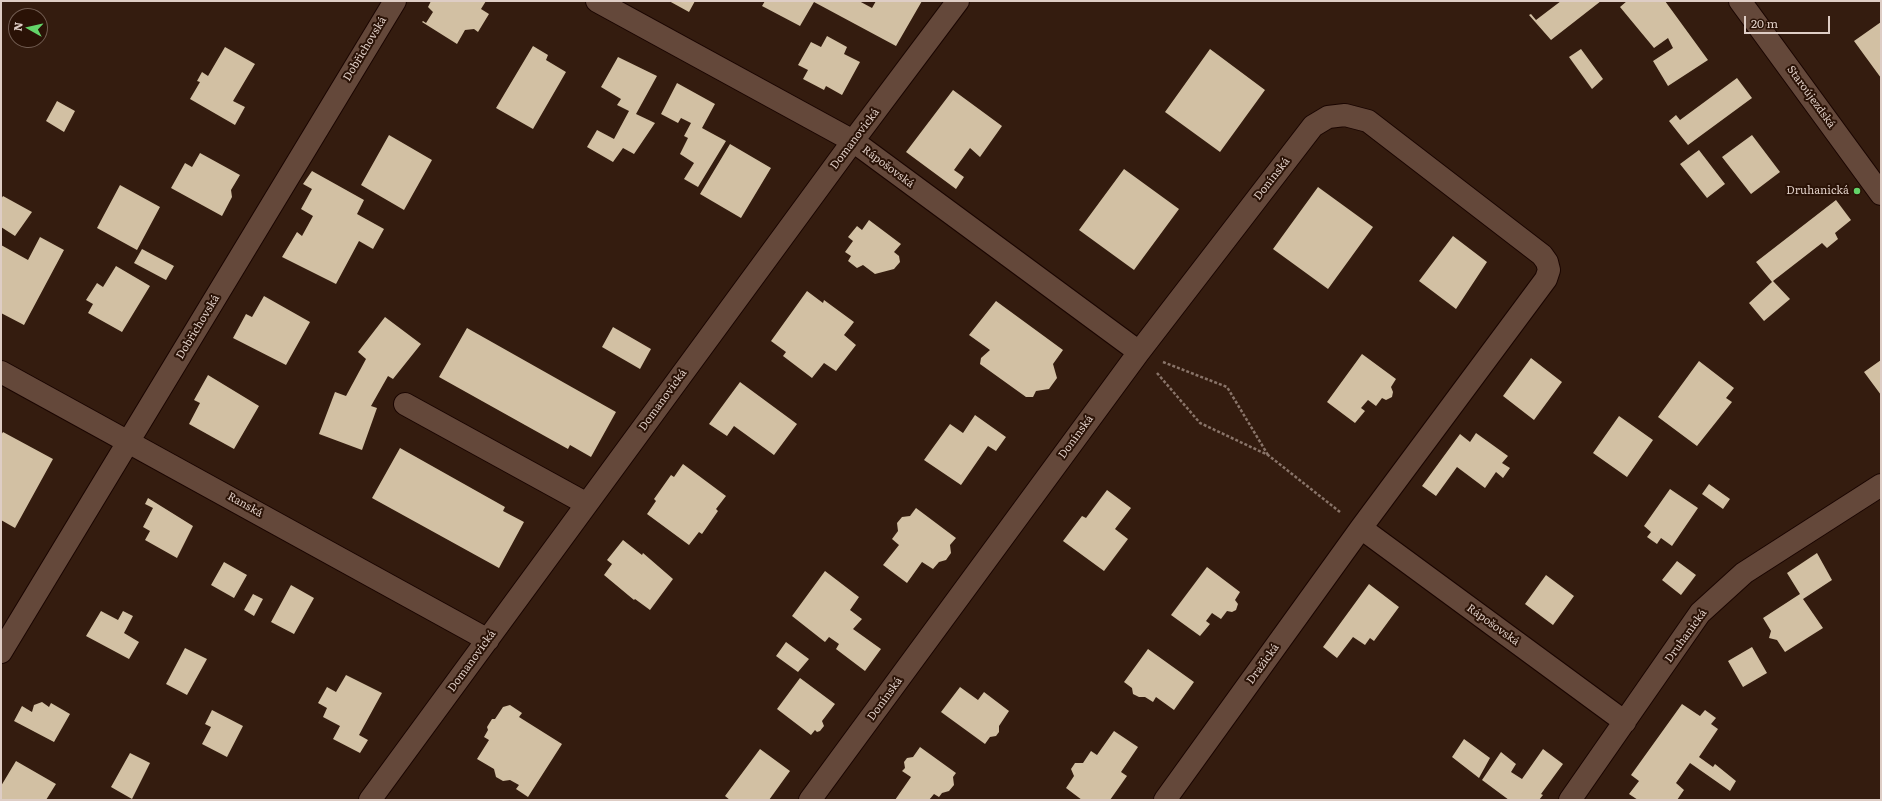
<!DOCTYPE html>
<meta charset="utf-8">
<style>
body{margin:0}
#map{position:relative;width:1882px;height:801px;overflow:hidden;background:#341c0f;font-family:Literata,serif}
canvas{display:block}
.frame{position:absolute;inset:0;border:2px solid #decdc5;pointer-events:none}
.north{position:absolute;left:8px;top:8px;width:40px;height:40px;box-sizing:border-box;background:#2a1206;border:1px solid #725d52;border-radius:50%;rotate:278deg;font-size:11px;font-weight:700;line-height:16px;text-align:center;color:#decdc5}
.north::after{content:'';display:block;margin:auto;width:14px;height:18px;background:#63d469;clip-path:polygon(50% 0,100% 100%,50% 72%,0 100%)}
.scale{position:absolute;left:1744px;top:16px;width:86px;height:18px;box-sizing:border-box;border:2px solid #decdc5;border-top:0;padding-left:5px;font-size:12px;line-height:14px;white-space:nowrap;color:#decdc5;-webkit-text-stroke:3px #2a1206;paint-order:stroke}
</style>
<div id="map">
<canvas width="1882" height="801"></canvas>
<div class="frame"></div>
<div class="north">N</div>
<div class="scale">20 m</div>
</div>
<script>
const ctx = document.querySelector('canvas').getContext('2d');
ctx.lineJoin = 'round';
function fillPath(path, color) {
  ctx.fillStyle = color;
  ctx.fill(path, 'evenodd');
}
function toPath(rows) {
  const path = new Path2D();
  for (const r of rows) {
    path.moveTo(r[0], r[1]);
    for (let i = 2; i < r.length; i += 2) path.lineTo(r[i], r[i + 1]);
  }
  return path;
}
function trace(path, color, width, dash) {
  ctx.strokeStyle = color;
  ctx.lineWidth = width;
  ctx.lineCap = dash ? 'butt' : 'round';
  ctx.setLineDash(dash || []);
  ctx.stroke(path);
}
function drawText(font, color, halo, rows, align = 'center') {
  ctx.font = font + ' Literata,serif';
  ctx.lineWidth = 4;
  ctx.setLineDash([]);
  ctx.textBaseline = 'middle';
  ctx.strokeStyle = halo;
  ctx.fillStyle = color;
  for (const [text, x, y, turn = 0] of rows) {
    ctx.save();
    ctx.translate(x, y);
    ctx.rotate((+turn || 0) * Math.PI / 180);
    ctx.textAlign = isNaN(turn) ? turn : align;
    if (halo) ctx.strokeText(text, 0, 0);
    ctx.fillText(text, 0, 0);
    ctx.restore();
  }
}
fillPath(toPath([
 [431,1,486,1,481,9,489,14,478,32,474,29,465,30,457,44,422,22,423,21,426,23,433,12,428,7],
 [669,1,695,1,689,12],
 [765,1,859,1,872,8,876,1,922,1,896,46,814,2,800,26,762,6],
 [1561,1,1601,1,1551,40,1529,15,1531,14,1536,20],
 [1627,1,1665,1,1708,60,1668,86,1653,61,1673,48,1668,38,1654,48,1620,7],
 [1881,22,1881,78,1854,41],
 [827,36,847,47,844,54,860,62,842,95,826,86,824,90,803,79,808,70,798,65,811,42,821,47],
 [533,46,548,55,546,60,566,72,533,129,496,108],
 [225,47,255,64,233,101,245,107,235,125,190,99,200,82,197,81,202,72,208,76],
 [1210,49,1265,90,1220,152,1165,112],
 [1581,49,1603,79,1592,89,1569,57],
 [618,57,657,76,636,114,655,123,634,154,623,148,613,162,587,147,597,130,614,139,629,111,617,105,621,99,601,87],
 [1737,78,1752,98,1688,145,1669,121,1676,115,1680,120],
 [677,83,715,104,702,128,726,141,698,187,684,179,694,163,680,154,688,138,684,136,691,123,681,118,678,123,661,114],
 [953,90,1002,126,980,157,970,148,954,170,964,177,956,189,906,152],
 [57,101,75,111,64,132,46,121],
 [389,135,432,160,404,210,361,185],
 [1752,135,1780,172,1751,194,1722,157],
 [730,144,771,168,741,218,700,194],
 [1699,150,1725,184,1707,198,1680,164],
 [200,153,240,175,231,190,232,197,222,216,171,188,185,163,192,167],
 [1124,169,1179,209,1134,270,1079,230],
 [312,171,364,200,357,214,384,229,373,249,359,241,336,284,282,257,297,232,302,236,313,216,301,209,312,189,303,184],
 [120,185,160,207,137,250,97,228],
 [1318,187,1373,227,1328,289,1273,249],
 [3,196,32,212,15,236,1,227,1,199],
 [1836,200,1851,220,1835,233,1838,239,1827,248,1822,243,1773,281,1790,299,1764,321,1749,303,1772,282,1756,262],
 [869,220,901,244,894,252,899,256,900,262,894,269,875,274,863,265,857,268,848,261,851,256,845,252,853,241,848,237,857,226,862,230],
 [1453,236,1487,262,1456,309,1419,281],
 [40,237,64,250,24,325,1,313,1,245,28,260],
 [142,249,174,266,166,280,134,263],
 [116,266,150,286,122,332,88,313,93,304,86,300,97,283,103,287],
 [807,291,823,303,824,300,854,322,844,335,856,345,836,371,824,363,812,378,783,356,786,352,771,341],
 [264,296,310,322,286,365,233,338,246,314,252,317],
 [996,301,1063,350,1053,364,1057,378,1049,389,1036,391,1033,397,1026,397,980,364,981,358,990,350,969,335],
 [385,317,421,344,393,379,388,376,371,406,377,408,362,450,319,434,335,392,346,396,366,359,358,352],
 [613,327,651,349,640,369,602,347],
 [467,328,616,412,591,457,570,445,568,449,439,377],
 [1362,354,1396,379,1391,387,1393,392,1392,397,1386,400,1382,398,1376,406,1368,400,1361,408,1365,411,1355,423,1327,402],
 [1531,358,1562,382,1534,420,1503,396],
 [1881,360,1881,395,1864,372],
 [1699,361,1734,388,1726,398,1732,402,1697,446,1658,417],
 [208,375,259,406,234,449,189,424,200,403,194,400],
 [740,382,797,424,774,455,734,426,727,436,709,424],
 [975,415,1006,437,996,451,988,446,961,485,924,460,950,424,963,433],
 [1619,416,1653,440,1627,477,1593,453],
 [3,432,53,459,15,528,1,520,1,435],
 [1476,433,1508,456,1502,463,1510,468,1503,478,1496,472,1485,488,1457,467,1436,496,1422,486,1460,434,1470,442],
 [400,448,505,507,503,511,524,522,499,568,372,498],
 [683,464,726,496,716,509,718,511,702,534,699,532,689,545,647,514,656,501,654,499,671,475,674,477],
 [1709,484,1730,499,1723,509,1702,494],
 [1670,489,1698,508,1672,546,1661,538,1657,544,1647,537,1651,532,1644,526],
 [1107,490,1131,508,1115,529,1128,539,1104,571,1063,541,1082,516,1086,518],
 [148,498,193,526,177,558,145,540,150,531,143,527,153,508,145,504],
 [916,508,956,538,950,545,951,553,946,560,939,562,933,569,922,562,907,583,883,565,899,545,892,539,898,531,897,523,902,517,910,516],
 [623,540,642,555,643,553,673,579,650,610,635,599,634,600,604,575,612,564,607,560],
 [1817,553,1832,580,1803,599,1823,628,1785,652,1777,640,1769,638,1771,631,1763,618,1800,594,1787,573],
 [1677,561,1696,575,1681,595,1662,580],
 [224,562,247,575,234,598,211,585],
 [1207,567,1240,592,1235,600,1238,604,1236,610,1232,612,1227,611,1221,619,1212,613,1206,621,1210,624,1200,636,1171,615],
 [825,571,859,597,850,610,862,619,853,629,881,649,865,671,836,649,839,644,829,637,825,642,792,616],
 [1546,575,1574,596,1553,625,1525,604],
 [1369,584,1399,607,1374,641,1370,638,1365,645,1353,637,1337,658,1323,647],
 [291,585,314,598,294,634,271,622],
 [253,594,263,599,254,616,244,610],
 [101,611,118,620,123,611,133,616,124,633,139,642,129,659,86,636],
 [786,642,809,659,798,672,776,656],
 [1752,647,1767,673,1743,687,1728,661],
 [185,648,207,659,187,695,166,684],
 [1148,649,1194,682,1174,710,1156,697,1153,702,1145,697,1139,697,1133,694,1132,688,1124,682],
 [346,675,382,693,359,735,368,740,360,753,333,739,340,726,323,717,327,708,318,703,327,687,336,692],
 [800,678,835,704,822,721,824,726,820,731,817,732,815,730,811,735,777,709],
 [960,687,978,700,984,692,1009,711,999,726,999,732,996,736,990,737,985,744,941,712],
 [42,702,49,707,51,703,70,714,54,742,14,721,22,706,32,712,34,705],
 [1682,704,1700,716,1705,710,1716,718,1711,724,1718,729,1699,757,1713,767,1715,764,1736,781,1730,791,1690,763,1676,783,1684,790,1677,800,1638,800,1629,794,1639,781,1631,775],
 [510,705,522,713,519,717,562,744,528,797,516,789,519,785,510,780,503,781,496,777,494,769,477,759,489,740,484,737,488,730,487,727,492,719,495,719,503,707],
 [212,710,243,726,227,757,202,744,211,727,205,724],
 [1114,731,1138,747,1121,772,1127,776,1110,800,1082,800,1066,788,1074,776,1071,769,1075,763,1083,763,1091,751,1097,755],
 [1464,739,1490,758,1479,778,1452,757],
 [920,747,956,773,953,777,954,785,949,791,942,793,939,797,934,794,929,800,895,800,911,777,902,771,905,768,904,762,907,758,913,757],
 [760,749,790,771,769,800,730,800,725,796],
 [1543,749,1563,764,1541,794,1543,795,1539,800,1509,800,1482,780,1501,752,1516,764,1511,772,1522,779],
 [130,753,150,763,132,799,111,787],
 [16,761,56,784,46,800,1,800,1,786]
]), '#d2c0a3');
const minor = toPath([
 [597,1,853,141,1139,352],
 [1740,1,1881,194],
 [1,372,488,640],
 [405,404,587,504],
 [1361,528,1625,722],
 [1,652,395,1],
 [370,800,853,141,958,1],
 [810,800,1139,352,1313,126,1328,117,1345,115,1368,121,1542,255,1547,262,1549,270,1546,279,1361,528,1165,800],
 [1570,800,1700,613,1744,573,1881,485]
]);
trace(minor, '#1a0500', 24);
trace(toPath([
 [1163,362,1227,387,1268,455],
 [1157,373,1200,423,1268,455,1340,512]
]), '#897469', 2.5, [3, 2]);
trace(minor, '#64483a', 22);
for (const [x, y, r, color] of [
 [1857,191,4,"#63d469"]
]) {
  const dot = new Path2D();
  dot.arc(x, y, r, 0, 2 * Math.PI);
  ctx.fillStyle = color;
  ctx.fill(dot);
  trace(dot, '#2a1206', 1.5);
}
drawText('11px', '#decdc5', '#2a1206', [
 ["Dobřichovská",365,49,-59],
 ["Staroújezdská",1811,97,54],
 ["Domanovická",855,139,-53],
 ["Rápošovská",888,167,37],
 ["Donínská",1272,179,-52],
 ["Dobřichovská",198,327,-59],
 ["Domanovická",663,400,-54],
 ["Donínská",1076,437,-54],
 ["Ranská",245,505,29],
 ["Rápošovská",1493,625,36],
 ["Druhanická",1686,636,-54],
 ["Domanovická",472,661,-54],
 ["Dražická",1263,664,-54],
 ["Donínská",885,699,-54]
]);
drawText('11px', '#decdc5', '#2a1206', [
 ["Druhanická",1849,191]
], 'right');
</script>
